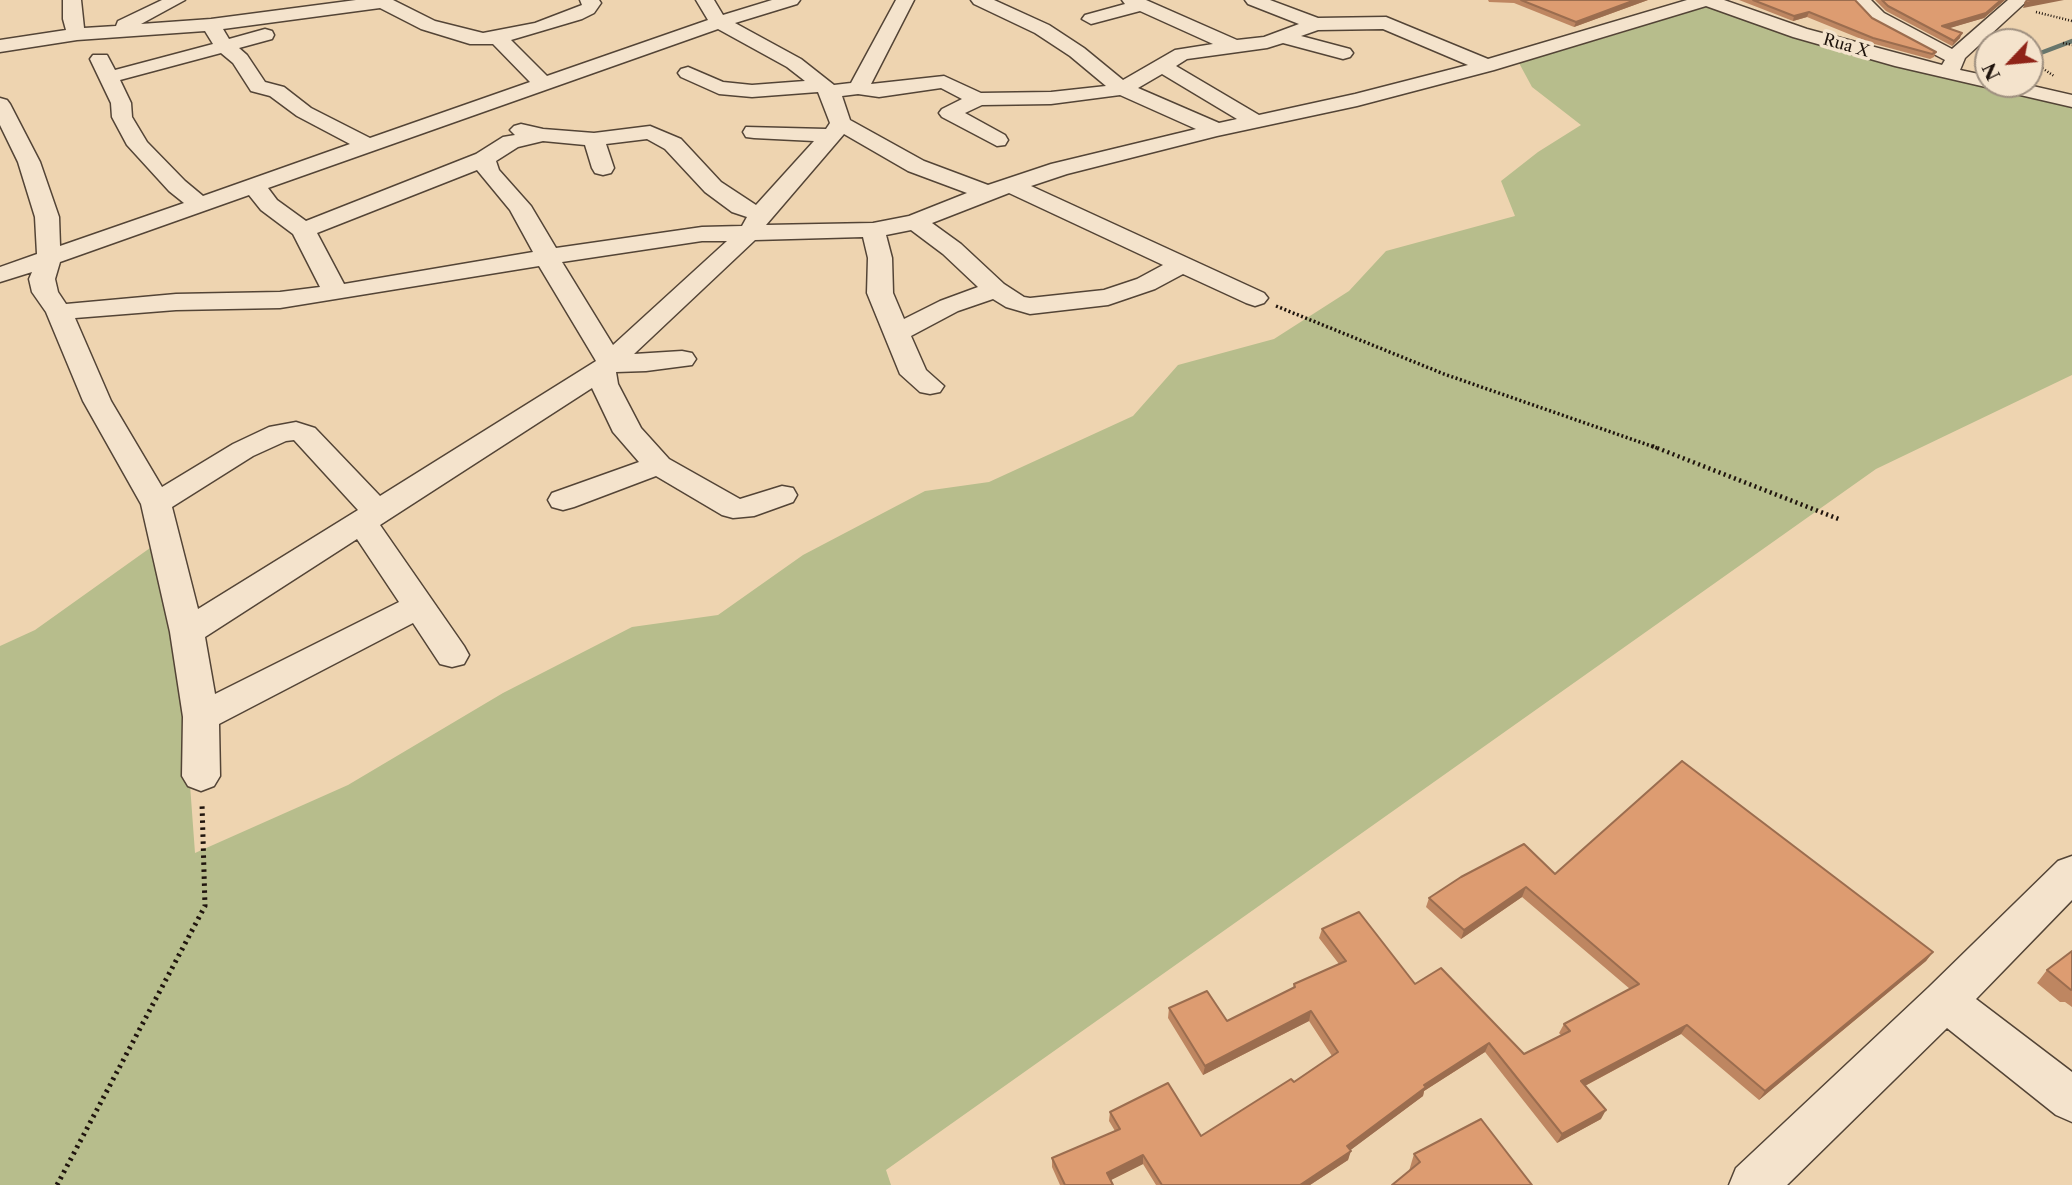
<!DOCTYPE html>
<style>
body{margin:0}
#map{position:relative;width:2072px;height:1185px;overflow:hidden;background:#eed4b0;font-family:"Libre Caslon Text",serif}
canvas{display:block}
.north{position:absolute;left:1974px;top:28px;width:70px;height:70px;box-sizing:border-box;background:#f4e3cc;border:2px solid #9f9080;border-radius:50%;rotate:244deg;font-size:19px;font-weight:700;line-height:28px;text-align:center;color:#1f140d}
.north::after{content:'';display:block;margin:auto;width:24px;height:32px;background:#8f2418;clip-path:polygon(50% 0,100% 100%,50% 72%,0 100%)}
</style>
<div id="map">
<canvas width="2072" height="1185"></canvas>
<div class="north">N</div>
</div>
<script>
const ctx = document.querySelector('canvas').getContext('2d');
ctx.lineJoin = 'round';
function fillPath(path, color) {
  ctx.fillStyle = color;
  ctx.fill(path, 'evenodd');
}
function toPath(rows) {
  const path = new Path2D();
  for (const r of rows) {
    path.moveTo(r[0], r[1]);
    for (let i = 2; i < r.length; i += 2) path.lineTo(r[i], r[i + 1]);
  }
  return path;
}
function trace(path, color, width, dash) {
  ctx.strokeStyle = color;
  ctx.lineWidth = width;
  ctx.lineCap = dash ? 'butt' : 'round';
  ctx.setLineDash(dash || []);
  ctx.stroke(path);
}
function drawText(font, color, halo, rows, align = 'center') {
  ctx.font = font + ' "Libre Caslon Text",serif';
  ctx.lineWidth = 7;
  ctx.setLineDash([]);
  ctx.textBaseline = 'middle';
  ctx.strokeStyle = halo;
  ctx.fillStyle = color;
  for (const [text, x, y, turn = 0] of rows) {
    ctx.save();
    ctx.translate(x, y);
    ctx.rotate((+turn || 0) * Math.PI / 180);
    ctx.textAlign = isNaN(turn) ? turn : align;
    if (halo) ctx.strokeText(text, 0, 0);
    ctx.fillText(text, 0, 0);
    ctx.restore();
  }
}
fillPath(toPath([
 [1703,6,1727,10,1783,30,2072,104,2072,375,1876,469,886,1170,891,1185,0,1185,0,646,35,630,150,548,183,689,195,853,348,785,503,693,632,627,718,615,803,555,925,491,989,482,1133,416,1178,365,1274,339,1349,291,1386,251,1515,216,1501,181,1538,152,1581,125,1532,87,1519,63,1628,31,1689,8]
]), '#b7bd8c');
trace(toPath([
 [2030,57,2072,41],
 [1979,73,1988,71]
]), '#68766c', 4.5);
const minor = toPath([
 [63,0,81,0,84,28,116,26,118,21,162,0,185,0,141,24,211,19,356,0,393,0,435,21,483,33,535,23,582,5,580,0,599,0,601,3,594,13,582,19,511,40,547,76,708,20,696,0,714,0,723,15,772,0,800,0,797,4,735,23,801,59,834,85,851,83,896,0,914,0,871,84,944,76,981,93,1051,92,1106,86,1070,56,1035,33,974,4,971,0,994,0,1049,25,1084,48,1123,80,1175,50,1213,44,1140,11,1091,24,1082,19,1085,15,1125,4,1122,0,1146,0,1237,40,1264,37,1299,24,1248,4,1245,0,1270,0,1318,18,1386,17,1488,59,1687,0,1724,0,1807,29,1942,65,1945,60,1872,21,1852,0,1871,0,1884,13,1952,49,2008,0,2028,0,1965,58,1960,70,1988,76,1988,84,2024,84,2072,95,2072,107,1895,66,1793,37,1706,6,1494,70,1357,106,1217,136,1067,174,1031,186,1264,293,1268,298,1264,303,1255,306,1246,303,1183,274,1155,289,1108,305,1030,314,1006,307,993,299,958,311,911,336,926,370,944,386,940,392,930,394,920,392,900,374,867,293,868,258,863,237,755,240,634,354,682,351,692,353,696,359,692,365,646,371,616,372,618,384,641,428,669,459,740,499,782,486,793,488,797,495,793,502,754,516,733,518,722,515,656,476,574,507,563,510,552,507,548,500,552,493,639,462,613,432,592,388,380,525,464,646,469,655,464,664,452,667,440,664,413,623,219,724,220,776,214,786,201,791,188,786,182,776,183,717,170,632,141,504,83,401,46,312,32,292,29,279,32,272,0,282,0,267,37,254,35,217,18,162,0,125,0,98,7,100,10,104,40,162,59,217,60,246,184,203,169,191,127,145,112,117,111,103,90,59,93,55,107,55,115,70,213,44,205,31,77,40,0,52,0,40,66,30,63,19,63,0],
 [380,8,421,29,470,44,493,44,530,82,370,138,311,108,284,87,265,82,247,55,239,48,272,39,274,35,272,31,265,29,229,39,223,29,380,8],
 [718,29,787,67,805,81,752,85,723,82,688,67,681,69,678,73,681,77,719,94,752,97,818,92,830,123,826,129,746,127,743,132,746,137,754,138,814,141,756,205,721,182,681,139,650,126,594,133,543,129,521,124,514,126,510,130,515,135,503,137,476,154,306,221,277,200,268,188,718,29],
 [1383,29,1468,65,1355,94,1259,115,1176,66,1187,59,1267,48,1283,43,1343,59,1350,57,1353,53,1350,49,1301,36,1318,30,1383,29],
 [221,53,233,63,251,91,270,96,297,116,350,144,203,196,185,181,147,142,132,117,131,103,120,80,221,53],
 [1162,74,1237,119,1219,123,1138,88,1162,74],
 [941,88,962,99,942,109,939,113,942,117,997,146,1005,145,1008,140,1005,135,965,113,982,105,1051,104,1120,95,1196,129,1051,164,988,185,924,161,850,120,842,96,858,94,879,97,941,88],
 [844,134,908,171,967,193,909,216,873,223,766,225,844,134],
 [647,139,665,149,705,192,732,212,747,217,742,226,702,227,556,248,531,206,499,170,496,161,518,147,543,141,585,145,592,168,595,173,603,175,611,173,614,168,606,144,647,139],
 [477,170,510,210,533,252,344,284,317,233,477,170],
 [1009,193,1163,265,1137,279,1104,290,1030,298,1024,297,1004,284,961,244,932,223,1009,193],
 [249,195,261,210,293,234,320,287,280,292,176,294,66,304,58,292,55,279,60,262,249,195],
 [911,230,943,254,978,287,940,301,904,319,893,293,892,258,886,235,911,230],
 [702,241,727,241,613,345,562,262,702,241],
 [539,266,596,361,380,496,315,428,296,422,269,427,233,444,162,487,111,401,75,318,176,310,280,308,539,266],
 [294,440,358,510,198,609,172,507,253,456,286,441,294,440],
 [357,539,399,602,215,694,205,637,357,539],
 [2072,856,2072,900,1976,999,2072,1072,2072,1122,2056,1115,1947,1028,1787,1185,1729,1185,1736,1168,1929,987,2058,861,2072,856]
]);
trace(minor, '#534436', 3);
trace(toPath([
 [2036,12,2072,21],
 [2063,43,2072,45],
 [2030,60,2054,76]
]), '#1f140d', 2.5, [1, 2]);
trace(toPath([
 [1276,306,1444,374,1657,448]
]), '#1f140d', 3.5, [2, 2.5]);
trace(toPath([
 [1652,446,1841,520]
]), '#1f140d', 4.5, [2, 3.5]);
trace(toPath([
 [57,1185,205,906,202,803]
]), '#1f140d', 5, [2.5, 4.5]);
fillPath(minor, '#f4e3cc');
fillPath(toPath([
 [1488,0,1648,0,1574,27,1514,3,1489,2],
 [1739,0,1855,0,1872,18,1936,52,1934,57,1930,59,1871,43,1807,17,1793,21],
 [1875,0,2005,0,1984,18,1949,28,1960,38,1952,46,1886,11],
 [1555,874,1933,952,1926,961,1759,1100,1681,1034,1585,1086,1601,1119,1557,1143,1485,1052,1424,1091,1423,1096,1350,1150,1348,1160,1310,1185,1156,1185,1143,1164,1111,1180,1113,1185,1060,1185,1052,1167,1052,1158,1115,1131,1109,1121,1110,1112,1201,1136,1294,1082,1332,1056,1309,1021,1203,1075,1168,1018,1169,1008,1227,1021,1293,988,1294,984,1339,964,1319,938,1322,929,1415,984,1524,1054,1561,1035,1559,1033,1564,1024,1630,989,1522,897,1461,939,1426,907,1429,898],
 [2072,951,2072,1007,2065,1002,2060,1002,2037,983,2047,970],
 [1414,1154,1532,1185,1409,1171]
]), '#be8661');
fillPath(toPath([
 [1635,0,1648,0,1574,27,1576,22],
 [2001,0,2005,0,1984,18,1940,31,1942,26],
 [2041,0,2064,0,2023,8,2025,3],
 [1809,12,1807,17,1793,21,1794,16],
 [1962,33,1960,38,1952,46,1954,41],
 [1526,887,1522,897,1461,939,1464,930],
 [1933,952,1926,961,1759,1100,1765,1091],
 [1311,1011,1309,1021,1203,1075,1205,1066],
 [1687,1025,1681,1034,1577,1090,1581,1081],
 [1489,1043,1485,1052,1424,1091,1423,1096,1344,1155,1347,1146,1424,1085],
 [1606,1110,1601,1119,1557,1143,1562,1134],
 [1351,1151,1348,1160,1310,1185,1300,1185],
 [1143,1155,1143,1164,1107,1182,1107,1173]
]), '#9b6d4f');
const building = toPath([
 [1521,0,1635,0,1576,22,1521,0],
 [1753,0,1855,0,1872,18,1936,52,1932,54,1873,38,1809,12,1794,16,1753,0],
 [1882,0,2001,0,1986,13,1942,26,1962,33,1954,41,1888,6,1882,0],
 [2027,0,2041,0,2025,3,2027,0],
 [1682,761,1933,952,1765,1091,1687,1025,1581,1081,1606,1110,1562,1134,1489,1043,1424,1085,1426,1087,1347,1146,1351,1151,1300,1185,1162,1185,1143,1155,1107,1173,1113,1185,1065,1185,1052,1158,1120,1129,1110,1112,1168,1083,1201,1136,1291,1079,1294,1082,1338,1052,1311,1011,1205,1066,1169,1008,1207,991,1227,1021,1295,987,1294,984,1346,961,1322,929,1359,912,1415,984,1441,968,1524,1054,1570,1031,1564,1024,1639,984,1526,887,1464,930,1429,898,1461,877,1524,844,1555,874,1682,761],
 [2072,951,2072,989,2071,990,2047,970,2072,951],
 [1481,1119,1532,1185,1392,1185,1420,1162,1414,1154,1481,1119]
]);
fillPath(building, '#dd9c71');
trace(building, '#9b6d4f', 2);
drawText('16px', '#1f140d', '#f4e3cc', [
 ["Rua X",1846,46,16]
]);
</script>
